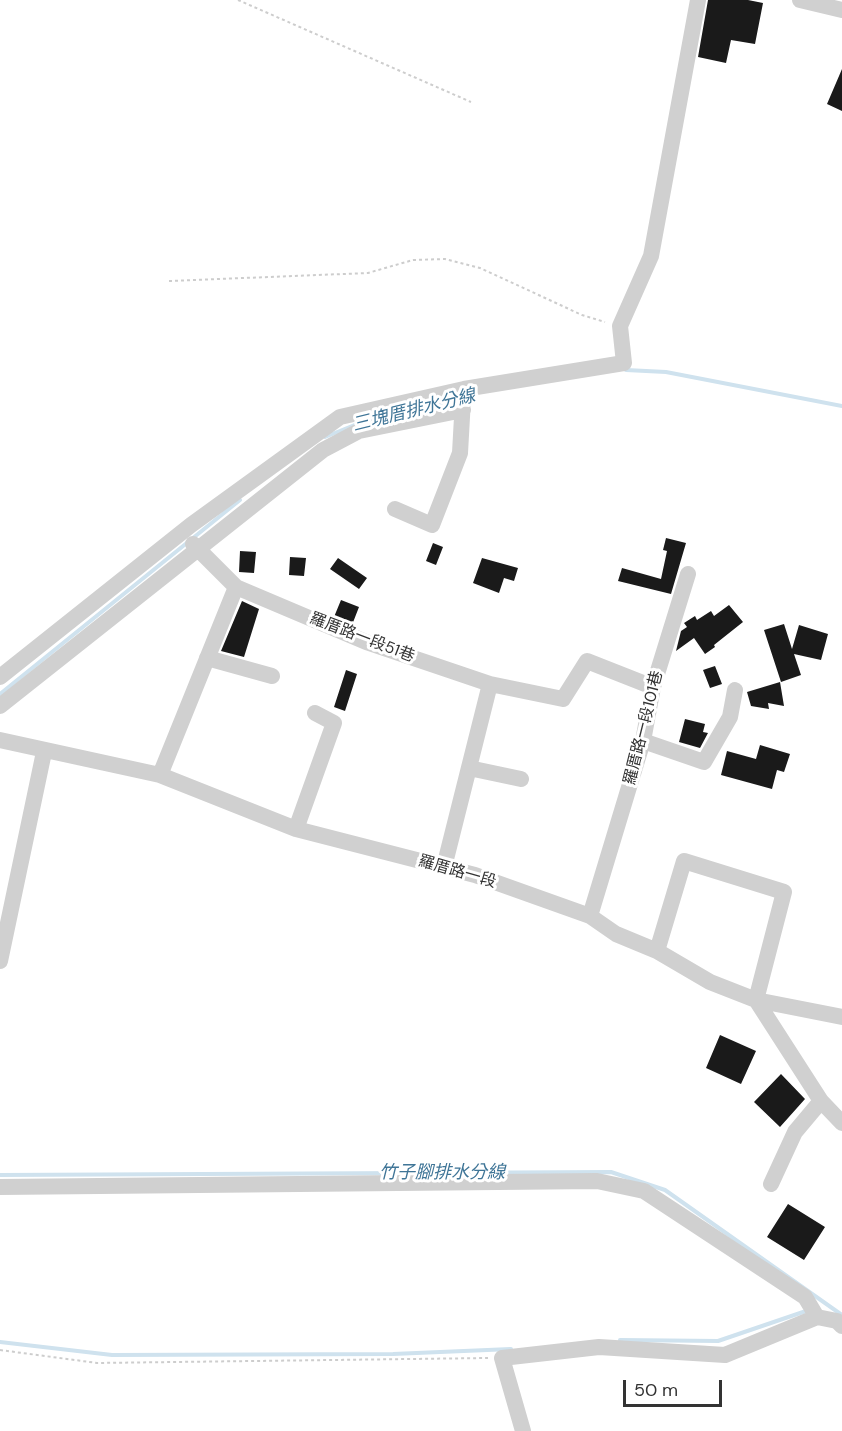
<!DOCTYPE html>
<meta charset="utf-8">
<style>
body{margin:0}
#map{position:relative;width:842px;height:1431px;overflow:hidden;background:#fff;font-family:"DM Sans",sans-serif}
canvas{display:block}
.scale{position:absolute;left:623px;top:1380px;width:99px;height:27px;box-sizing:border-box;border:3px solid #333;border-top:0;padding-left:8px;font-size:18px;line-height:21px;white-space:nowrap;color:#333;-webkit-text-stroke:4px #fff;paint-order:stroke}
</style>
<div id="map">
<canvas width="842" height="1431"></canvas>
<div class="scale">50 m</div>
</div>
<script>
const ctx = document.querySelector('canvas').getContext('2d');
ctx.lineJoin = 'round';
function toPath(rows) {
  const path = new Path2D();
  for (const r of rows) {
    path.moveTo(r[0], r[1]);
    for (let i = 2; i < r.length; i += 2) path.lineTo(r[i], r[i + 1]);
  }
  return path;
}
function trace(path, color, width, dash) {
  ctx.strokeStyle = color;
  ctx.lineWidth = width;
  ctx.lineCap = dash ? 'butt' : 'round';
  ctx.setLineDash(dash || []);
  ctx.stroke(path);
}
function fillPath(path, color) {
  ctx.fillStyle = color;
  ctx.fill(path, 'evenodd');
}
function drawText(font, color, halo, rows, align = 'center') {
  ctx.font = font + ' "DM Sans","Noto Sans TC",sans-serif';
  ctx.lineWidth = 6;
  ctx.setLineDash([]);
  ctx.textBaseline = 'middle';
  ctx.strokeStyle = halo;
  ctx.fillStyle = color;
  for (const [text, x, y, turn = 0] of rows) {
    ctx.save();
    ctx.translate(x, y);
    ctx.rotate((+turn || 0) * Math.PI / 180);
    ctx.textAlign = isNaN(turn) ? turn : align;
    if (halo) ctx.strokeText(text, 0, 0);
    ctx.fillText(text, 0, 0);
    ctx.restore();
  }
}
trace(toPath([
 [626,370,666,372,842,406],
 [325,437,362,422,459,399],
 [0,694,240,500],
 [0,1175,611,1172,665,1190,842,1315],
 [620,1340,718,1341,809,1310],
 [0,1342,112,1355,393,1354,511,1349]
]), '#cfe2ee', 4);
fillPath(toPath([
 [708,0,748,0,763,3,755,44,731,40,726,63,698,57],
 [842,69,842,111,827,104],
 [666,538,686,543,671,594,618,581,622,568,661,579,667,551,663,550],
 [433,543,443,547,436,565,426,561],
 [240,551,256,552,254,573,239,572],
 [290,557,306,558,304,576,289,575],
 [338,558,367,578,359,589,330,569],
 [482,558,518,568,514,581,504,578,499,593,473,583],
 [341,600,359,607,352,625,334,617],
 [242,601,259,609,244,657,221,651],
 [729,605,743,622,714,645,715,647,705,654,694,638,676,651,681,631,687,627,684,623,695,616,697,620,711,611,714,616],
 [784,624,792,649,799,625,828,634,821,660,794,654,801,675,781,682,764,630],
 [715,666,722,684,710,688,703,670],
 [346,670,357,674,345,711,334,707],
 [780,682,784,706,768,703,769,709,751,706,747,692],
 [685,719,705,724,703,732,708,733,700,748,679,742],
 [760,745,790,754,784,772,777,770,772,789,721,775,727,751,756,759],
 [720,1035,756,1051,741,1084,706,1068],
 [781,1074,805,1099,780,1127,754,1102],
 [788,1204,825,1227,804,1260,767,1237]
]), '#1a1a1a');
trace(toPath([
 [238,0,471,102],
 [169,281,368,273,413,260,445,259,480,268,582,315,605,322],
 [0,1350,97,1363,488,1358]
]), '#cdcdcd', 2, [3, 3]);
trace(toPath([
 [800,0,842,10],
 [395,509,432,525,460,453,463,399],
 [193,544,236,587,366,642,490,684,563,699,587,661,653,687],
 [207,658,272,676],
 [0,677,191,525,340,417,464,389,624,363,620,326,651,256,698,0],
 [0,706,323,450,359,431,463,410],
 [0,740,160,775,296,829,475,875,590,916,616,934,657,951,710,982,756,1000,821,1101,842,1123],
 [643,741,704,762,730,717,735,690],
 [469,768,521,779],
 [160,775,236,587],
 [296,829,334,723,315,713],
 [444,867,490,684],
 [590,916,643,741,653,687,688,574],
 [657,951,684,861,784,892,756,1000,842,1017],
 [0,961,44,752],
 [771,1184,795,1132,821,1101],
 [0,1187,597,1181,644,1191,805,1297,817,1317],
 [523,1431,502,1358,599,1347,725,1355,817,1317,837,1321,842,1326]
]), '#d0d0d0', 16);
drawText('16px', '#333', '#fff', [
 ["羅厝路一段51巷",362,638,21],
 ["羅厝路一段101巷",644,728,-76],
 ["羅厝路一段",457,872,16]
]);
drawText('italic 18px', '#3f7597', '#fff', [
 ["三塊厝排水分線",414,411,-14],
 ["竹子腳排水分線",442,1173]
]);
</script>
